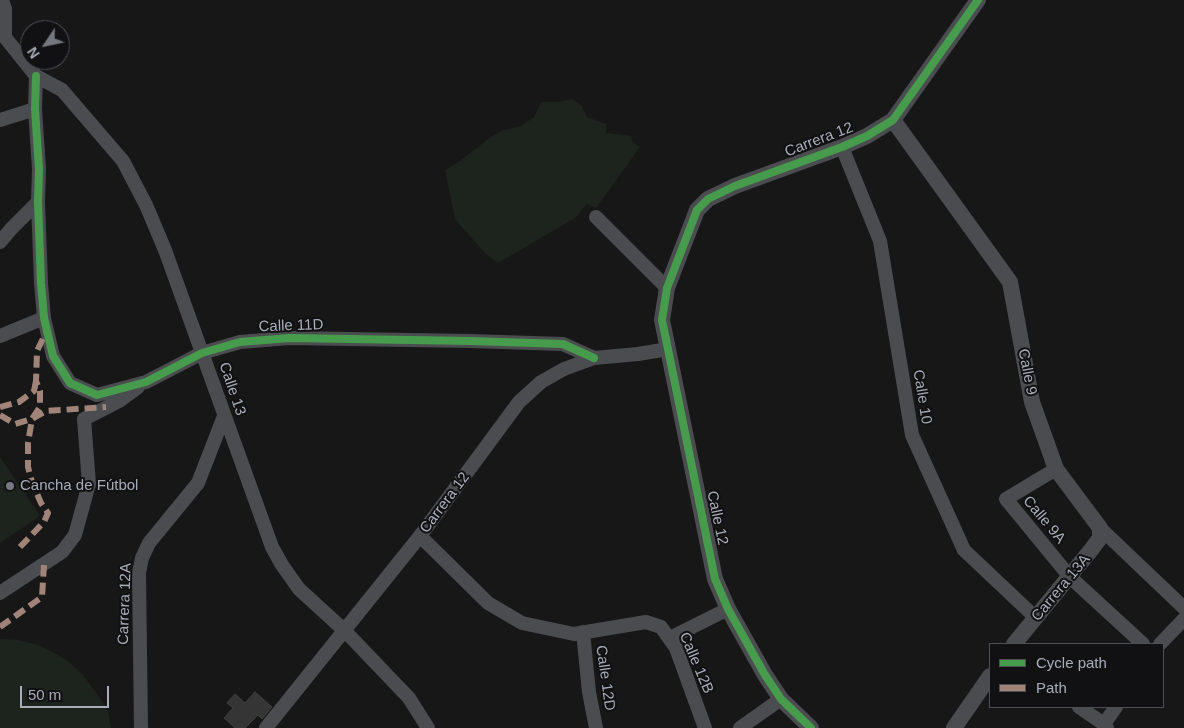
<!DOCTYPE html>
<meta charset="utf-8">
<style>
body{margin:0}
#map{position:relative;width:1184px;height:728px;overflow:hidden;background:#171717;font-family:Arial,sans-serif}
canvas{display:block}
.legend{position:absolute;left:989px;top:643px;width:175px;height:65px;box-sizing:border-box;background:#111113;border:1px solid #4d4f55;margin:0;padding:6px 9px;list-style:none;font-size:15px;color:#a8adb8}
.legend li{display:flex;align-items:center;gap:10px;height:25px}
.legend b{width:25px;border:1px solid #4d4f55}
.north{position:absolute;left:20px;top:20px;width:50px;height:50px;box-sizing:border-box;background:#111113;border:1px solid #4d4f55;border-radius:50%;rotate:236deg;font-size:14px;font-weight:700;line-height:20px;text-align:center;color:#a8adb8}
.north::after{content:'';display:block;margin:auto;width:18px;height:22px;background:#757880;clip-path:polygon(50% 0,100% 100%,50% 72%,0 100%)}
.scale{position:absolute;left:20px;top:686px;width:89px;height:22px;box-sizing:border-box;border:2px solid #a8adb8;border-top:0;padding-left:6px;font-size:15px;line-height:18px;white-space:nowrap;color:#a8adb8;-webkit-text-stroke:4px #111113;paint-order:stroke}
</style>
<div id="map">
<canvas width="1184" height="728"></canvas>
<ul class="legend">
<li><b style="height:6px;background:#469c4c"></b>Cycle path</li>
<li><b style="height:6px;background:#a18479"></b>Path</li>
</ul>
<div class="north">N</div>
<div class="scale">50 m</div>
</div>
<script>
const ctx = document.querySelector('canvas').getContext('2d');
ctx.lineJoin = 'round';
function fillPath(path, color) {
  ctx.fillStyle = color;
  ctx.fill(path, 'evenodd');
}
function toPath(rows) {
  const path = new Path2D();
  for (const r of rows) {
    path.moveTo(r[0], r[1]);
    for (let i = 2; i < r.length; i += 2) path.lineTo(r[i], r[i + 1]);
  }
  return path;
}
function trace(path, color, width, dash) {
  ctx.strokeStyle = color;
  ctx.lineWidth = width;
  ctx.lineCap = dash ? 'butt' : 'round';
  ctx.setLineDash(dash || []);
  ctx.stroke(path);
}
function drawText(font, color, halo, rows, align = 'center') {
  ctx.font = font + ' Arial,sans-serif';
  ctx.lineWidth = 4;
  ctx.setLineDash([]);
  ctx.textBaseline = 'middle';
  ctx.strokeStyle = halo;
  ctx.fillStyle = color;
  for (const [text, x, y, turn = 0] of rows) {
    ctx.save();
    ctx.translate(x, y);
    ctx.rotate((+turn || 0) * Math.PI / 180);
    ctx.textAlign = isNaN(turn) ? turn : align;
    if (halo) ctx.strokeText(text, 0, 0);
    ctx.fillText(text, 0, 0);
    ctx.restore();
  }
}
fillPath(toPath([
 [572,99,582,106,587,117,606,124,606,133,631,136,633,142,640,147,596,208,587,204,575,218,498,263,485,253,455,219,445,170,460,161,491,137,504,130,521,126,534,117,541,102,559,102],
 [0,457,40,516,0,543],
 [0,639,18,640,35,644,51,651,69,662,83,675,107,708,111,728,0,728]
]), '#1d241e');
const building = toPath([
 [255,692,272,707,262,719,258,715,245,728,235,728,224,718,233,708,227,703,235,694,245,703,255,692]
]);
fillPath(building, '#353536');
trace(building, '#3f4043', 1);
trace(toPath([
 [2,0,5,9,5,37],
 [0,31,36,76,62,90,123,161,146,205,165,250,272,547,282,565,299,589,345,631,409,698,428,728],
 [36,76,35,109,39,169,38,202,41,283,44,318,53,356,70,383,97,395,146,382,202,353,240,342,289,338,471,341,563,344,594,358],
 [0,120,35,109],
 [842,147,880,241,912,435,964,550,1036,618],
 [596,217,667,288],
 [0,242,11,229,38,202],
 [0,336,44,318],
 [1056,469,1006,499,1070,577,1143,644],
 [1100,528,1184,608],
 [420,536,488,603,522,623,574,634,646,622,661,627,676,648,705,728],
 [0,593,62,552,75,535,89,484,84,419,119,401,138,387],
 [583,632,589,692,596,728],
 [670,638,728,609],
 [1160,644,1184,619],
 [1079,707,1104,724,1107,728],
 [1104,724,1116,707],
 [141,728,139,573,142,558,149,543,198,483,224,416],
 [266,728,420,536,519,402,541,382,564,369,594,358,638,354,668,349],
 [740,728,781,699]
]), '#4b4c50', 14);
trace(toPath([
 [893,120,1010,282,1032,402,1056,469,1100,528,1100,538,1091,550,1014,644],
 [811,728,781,699,765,675,728,609,715,579,662,320,667,288,697,210,708,199,735,186,842,147,867,136,893,120,978,0],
 [954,728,990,676]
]), '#4b4c50', 16);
trace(toPath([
 [0,407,19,402,34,391,36,381],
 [0,415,15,424,32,419,46,411,106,407],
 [20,547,44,522,48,513,41,503,32,482,28,467,28,443,32,419,40,407,40,391,36,381,37,351,47,330],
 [0,627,42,597,44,565]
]), '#a18479', 6, [12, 6]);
trace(toPath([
 [36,76,35,109,39,169,38,202,41,283,44,318,53,356,70,383,97,395,146,382,202,353,240,342,289,338,471,341,563,344,594,358],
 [811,728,781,699,765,675,728,609,715,579,662,320,667,288,697,210,708,199,735,186,842,147,867,136,893,120,978,0]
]), '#469c4c', 8);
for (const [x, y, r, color] of [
 [10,486,5,"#757880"]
]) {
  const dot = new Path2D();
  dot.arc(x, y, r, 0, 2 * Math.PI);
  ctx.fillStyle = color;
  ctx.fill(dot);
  trace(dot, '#111113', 2);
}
drawText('15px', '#a8adb8', '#111113', [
 ["Carrera 12",819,140,-21],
 ["Calle 11D",291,326,-2],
 ["Calle 9",1027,372,79],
 ["Calle 13",232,389,71],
 ["Calle 10",922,397,81],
 ["Carrera 12",445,503,-53],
 ["Calle 12",717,518,78],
 ["Calle 9A",1044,520,50],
 ["Carrera 13A",1061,588,-50],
 ["Carrera 12A",125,604,-88],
 ["Calle 12B",696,663,67],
 ["Calle 12D",605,678,82]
]);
drawText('15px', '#a8adb8', '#111113', [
 ["Cancha de Fútbol",20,486]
], 'left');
</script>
